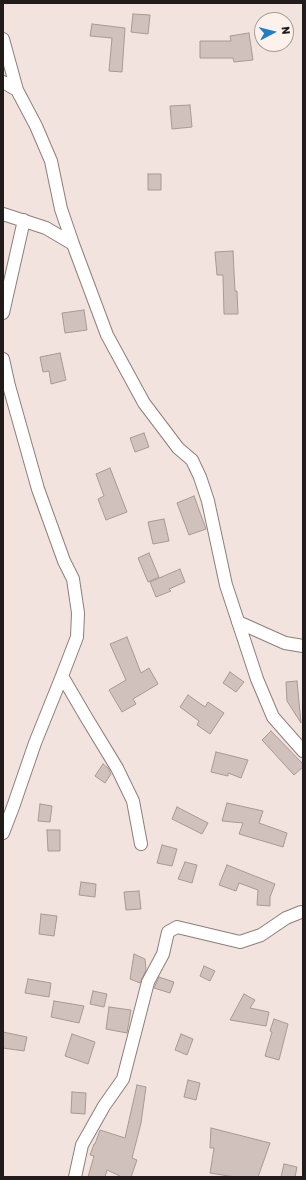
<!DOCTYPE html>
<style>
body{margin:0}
#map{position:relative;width:306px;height:1180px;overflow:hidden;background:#f2e3de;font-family:Rubik,sans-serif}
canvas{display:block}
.frame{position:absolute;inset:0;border:4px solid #211c1a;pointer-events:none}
.north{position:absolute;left:254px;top:12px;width:40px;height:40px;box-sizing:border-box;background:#fdf1ec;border:1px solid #a59c98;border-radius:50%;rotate:83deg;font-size:11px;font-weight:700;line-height:16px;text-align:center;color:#211c1a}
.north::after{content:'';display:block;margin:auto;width:14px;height:18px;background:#1f7eca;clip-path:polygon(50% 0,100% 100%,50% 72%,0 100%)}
</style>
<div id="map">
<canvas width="306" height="1180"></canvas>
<div class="frame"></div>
<div class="north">N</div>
</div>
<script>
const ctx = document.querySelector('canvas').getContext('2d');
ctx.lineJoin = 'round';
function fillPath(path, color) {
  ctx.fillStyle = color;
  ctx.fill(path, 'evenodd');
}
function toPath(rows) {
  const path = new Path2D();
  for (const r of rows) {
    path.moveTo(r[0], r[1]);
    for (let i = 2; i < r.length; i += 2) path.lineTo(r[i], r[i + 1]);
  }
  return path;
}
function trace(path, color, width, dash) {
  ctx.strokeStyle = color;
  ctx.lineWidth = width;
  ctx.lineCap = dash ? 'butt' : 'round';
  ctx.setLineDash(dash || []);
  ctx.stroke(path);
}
const building = toPath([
 [133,14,150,15,148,34,131,32,133,14],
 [92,24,125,28,122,72,109,71,112,38,90,36,92,24],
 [249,33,253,60,234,62,233,58,200,58,200,41,231,41,230,36,249,33],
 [190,105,192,127,172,129,170,106,190,105],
 [148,174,161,174,161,190,148,190,148,174],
 [233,251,235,291,237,291,238,314,224,314,223,275,217,275,215,252,233,251],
 [84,310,87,330,65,333,62,313,84,310],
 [60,353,66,380,51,384,49,371,43,372,40,357,60,353],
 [144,433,149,447,135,452,130,438,144,433],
 [110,468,127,512,106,520,98,499,104,496,96,474,110,468],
 [194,496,206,529,189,535,177,503,194,496],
 [164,519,169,541,153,544,148,522,164,519],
 [149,553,159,577,148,582,138,558,149,553],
 [180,569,185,582,169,589,171,591,156,597,150,582,180,569],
 [127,637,141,673,149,668,158,684,133,699,136,704,122,712,109,690,126,680,110,644,127,637],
 [230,672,244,682,236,692,223,683,230,672],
 [297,681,301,723,287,701,286,682,297,681],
 [188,695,205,707,208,702,224,713,210,734,197,725,199,721,180,707,188,695],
 [271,731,303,764,303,767,294,775,262,740,271,731],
 [216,752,248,760,241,778,228,773,228,776,211,772,216,752],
 [103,764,108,768,111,774,105,783,95,776,103,764],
 [227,803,263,811,259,823,287,833,283,847,239,834,243,823,222,821,227,803],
 [40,804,52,806,50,822,38,821,40,804],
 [177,807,208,823,202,834,172,819,177,807],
 [47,830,60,830,60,851,48,851,47,830],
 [162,845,177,849,172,866,157,863,162,845],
 [185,862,197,865,192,883,178,879,185,862],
 [227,865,275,884,270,897,270,906,257,905,258,890,239,883,236,891,219,885,227,865],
 [81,882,96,884,95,897,79,895,81,882],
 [139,891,141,909,126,910,124,892,139,891],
 [41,914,57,916,54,936,39,934,41,914],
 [134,954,145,959,146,970,140,983,130,979,134,954],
 [204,966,215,971,210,981,200,976,204,966],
 [159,977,174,982,170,993,154,988,159,977],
 [28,979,51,983,49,997,25,993,28,979],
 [93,991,107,994,104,1007,90,1004,93,991],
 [244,994,255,1000,250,1008,269,1012,266,1026,230,1020,244,994],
 [54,1001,84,1006,79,1023,51,1017,54,1001],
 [109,1007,131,1010,127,1033,106,1029,109,1007],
 [274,1019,288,1024,279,1060,265,1056,272,1032,270,1031,274,1019],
 [3,1032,27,1037,24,1051,3,1048,3,1032],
 [72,1034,95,1042,88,1064,65,1056,72,1034],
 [181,1034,193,1039,187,1055,175,1050,181,1034],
 [188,1080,200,1083,196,1100,184,1097,188,1080],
 [137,1085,146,1087,141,1123,132,1158,137,1160,131,1177,122,1177,107,1170,105,1177,88,1177,94,1156,90,1155,94,1144,95,1144,100,1130,125,1138,137,1085],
 [72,1092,86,1093,85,1114,71,1113,72,1092],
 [211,1128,270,1143,258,1177,235,1177,210,1173,214,1148,210,1148,211,1128],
 [284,1164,297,1167,295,1177,281,1177,284,1164]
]);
fillPath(building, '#d0c1bc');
trace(building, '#a79994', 1);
const minor = toPath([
 [3,39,17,90,36,126,51,161,61,209,73,244,107,335,144,403,178,448,192,460,200,477,208,501,226,585,257,679,273,717,303,751],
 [3,82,17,90],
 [3,214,46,228,73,244],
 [3,313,24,220],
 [3,359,9,386,38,489,64,561,73,579,78,613,77,637,62,676,35,743,13,807,3,833],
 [238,622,285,643,303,646],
 [62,676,86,717,117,768,133,801,141,844],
 [75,1177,82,1145,104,1106,123,1079,148,982,163,954,168,932,177,927,240,942,261,935,286,918,301,912]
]);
trace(minor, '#8e7f7b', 14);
trace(minor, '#fff', 12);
</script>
